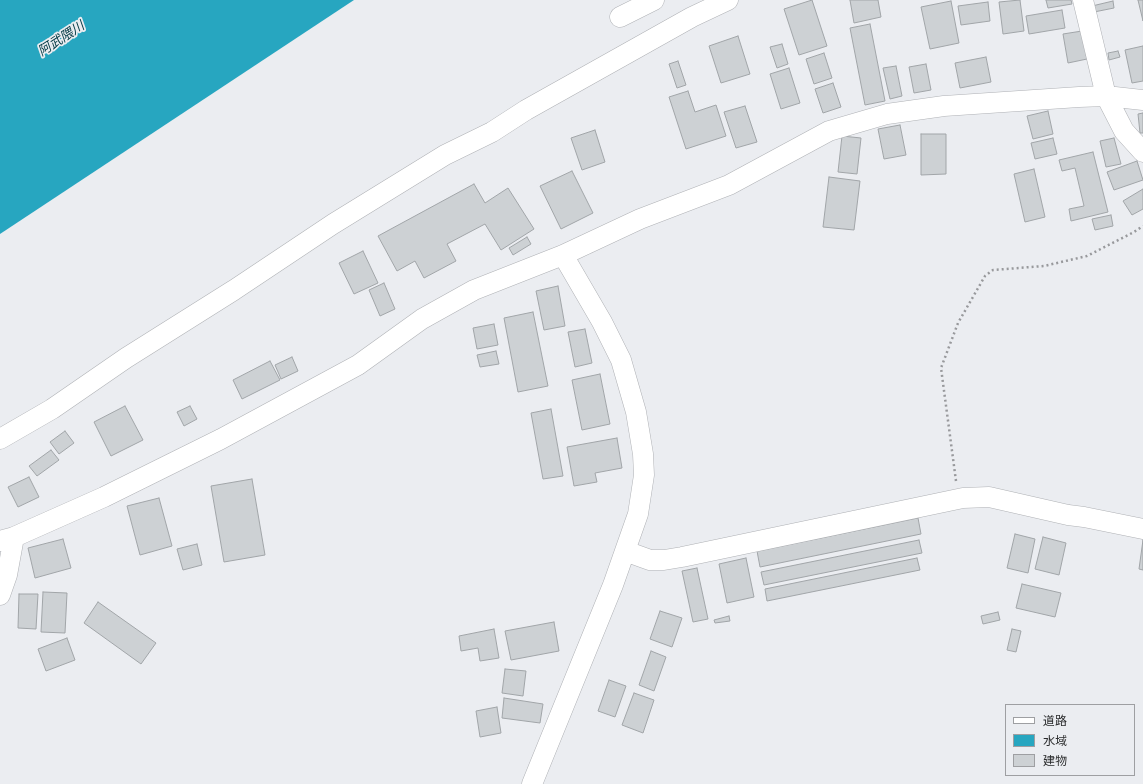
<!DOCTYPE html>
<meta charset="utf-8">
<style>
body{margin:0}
#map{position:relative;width:1143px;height:784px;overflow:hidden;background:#ebedf1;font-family:Overpass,"Noto Sans JP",sans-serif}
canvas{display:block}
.legend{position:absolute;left:1005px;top:704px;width:130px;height:72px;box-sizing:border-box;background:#ebedf1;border:1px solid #9e9fa2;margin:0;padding:5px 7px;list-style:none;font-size:12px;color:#2a2b2c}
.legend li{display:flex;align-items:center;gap:8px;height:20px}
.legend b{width:20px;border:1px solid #9e9fa2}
</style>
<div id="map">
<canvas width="1143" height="784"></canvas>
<ul class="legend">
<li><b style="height:5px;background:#fff"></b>道路</li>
<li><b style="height:11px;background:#27a6c0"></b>水域</li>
<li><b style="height:11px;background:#cdd1d4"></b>建物</li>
</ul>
</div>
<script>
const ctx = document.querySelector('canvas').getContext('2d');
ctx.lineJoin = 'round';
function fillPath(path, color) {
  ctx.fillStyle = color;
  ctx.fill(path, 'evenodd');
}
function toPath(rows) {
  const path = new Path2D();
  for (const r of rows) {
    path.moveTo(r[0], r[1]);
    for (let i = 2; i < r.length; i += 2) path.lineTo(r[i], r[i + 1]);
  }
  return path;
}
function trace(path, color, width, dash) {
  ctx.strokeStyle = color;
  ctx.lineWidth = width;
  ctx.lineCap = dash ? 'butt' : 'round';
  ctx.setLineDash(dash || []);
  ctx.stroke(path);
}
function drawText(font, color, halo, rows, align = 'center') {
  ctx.font = font + ' Overpass,"Noto Sans JP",sans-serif';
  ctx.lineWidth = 3.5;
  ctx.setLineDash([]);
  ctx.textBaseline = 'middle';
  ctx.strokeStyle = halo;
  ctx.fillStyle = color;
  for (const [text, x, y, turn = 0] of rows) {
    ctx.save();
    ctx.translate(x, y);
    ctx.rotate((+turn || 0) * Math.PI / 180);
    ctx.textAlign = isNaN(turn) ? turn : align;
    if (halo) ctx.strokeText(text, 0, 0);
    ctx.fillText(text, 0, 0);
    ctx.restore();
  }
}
fillPath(toPath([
 [0,0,354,0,0,234]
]), '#27a6c0');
const building = toPath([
 [812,0,827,46,799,55,784,9,812,0],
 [850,0,878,0,881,17,854,23,850,0],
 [1020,0,1024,31,1003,34,999,2,1020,0],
 [1046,0,1071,0,1072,4,1048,8,1046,0],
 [1138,0,1143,0,1143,21,1138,0],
 [951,1,959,43,930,49,921,7,951,1],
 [1113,1,1114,8,1094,12,1092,6,1113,1],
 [988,2,990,21,961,25,958,6,988,2],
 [1062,10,1065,28,1029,34,1026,16,1062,10],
 [870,24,885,101,865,105,850,28,870,24],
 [1082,31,1087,59,1068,63,1063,34,1082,31],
 [738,36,750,74,721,83,709,46,738,36],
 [782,44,788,64,777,68,770,47,782,44],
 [1143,46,1143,81,1132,83,1125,50,1143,46],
 [1118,51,1120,57,1109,60,1108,53,1118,51],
 [824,53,832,78,814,84,806,59,824,53],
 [986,57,991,82,960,88,955,63,986,57],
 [678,61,686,85,677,88,669,64,678,61],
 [926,64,931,90,914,93,909,67,926,64],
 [896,66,902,96,890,99,883,68,896,66],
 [789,68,800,103,781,109,770,74,789,68],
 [833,83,841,107,823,113,815,89,833,83],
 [688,91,695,112,716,105,726,136,686,149,669,97,688,91],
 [745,106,757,142,736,148,724,112,745,106],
 [1048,111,1053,134,1033,139,1027,116,1048,111],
 [1143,113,1143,133,1140,133,1138,114,1143,113],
 [900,125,906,155,884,159,878,129,900,125],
 [595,130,605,162,582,170,571,138,595,130],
 [921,134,946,134,946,174,921,175,921,134],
 [842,136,861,138,857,174,838,172,842,136],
 [1053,138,1057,154,1035,159,1031,143,1053,138],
 [1114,138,1121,164,1106,167,1100,141,1114,138],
 [1093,152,1108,212,1071,221,1069,209,1084,206,1075,168,1062,171,1059,160,1093,152],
 [1137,161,1143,180,1114,190,1107,172,1137,161],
 [1034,169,1045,217,1025,222,1014,174,1034,169],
 [572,171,593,213,561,229,540,186,572,171],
 [829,177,860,181,854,230,823,227,829,177],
 [474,184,485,203,508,188,534,229,501,250,485,224,447,244,456,261,424,278,415,261,397,271,378,236,474,184],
 [1143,189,1143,209,1132,215,1123,201,1143,189],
 [1111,215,1113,226,1095,230,1092,219,1111,215],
 [527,237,531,244,513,255,509,248,527,237],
 [363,251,378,283,354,294,339,263,363,251],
 [384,283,395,309,380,316,369,290,384,283],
 [558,286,565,326,544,330,536,291,558,286],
 [533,312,548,386,518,392,504,318,533,312],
 [494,324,498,345,477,349,473,328,494,324],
 [585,329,592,363,575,367,568,332,585,329],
 [496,351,499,364,480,367,477,355,496,351],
 [292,357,298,371,281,379,275,365,292,357],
 [270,361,280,380,242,399,233,380,270,361],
 [600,374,610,424,582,430,572,380,600,374],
 [125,406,143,440,111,456,94,422,125,406],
 [190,406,197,419,184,426,177,412,190,406],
 [551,409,563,476,543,479,531,413,551,409],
 [65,431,74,443,59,454,50,442,65,431],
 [617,438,622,468,595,473,597,482,574,486,567,447,617,438],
 [51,450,59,460,37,476,29,466,51,450],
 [29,477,39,497,18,507,8,487,29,477],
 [252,479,265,555,224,562,211,486,252,479],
 [159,498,172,546,140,555,127,506,159,498],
 [918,518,921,534,760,567,757,551,918,518],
 [1015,534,1035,539,1028,573,1007,568,1015,534],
 [1043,537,1066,543,1059,575,1035,569,1043,537],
 [63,539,71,568,35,578,28,548,63,539],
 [919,540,922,553,764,585,761,572,919,540],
 [1143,540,1143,570,1139,569,1143,540],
 [197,544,202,565,183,570,177,549,197,544],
 [746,558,754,597,727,603,719,564,746,558],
 [917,558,920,570,767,601,765,589,917,558],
 [697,568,708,619,693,622,682,571,697,568],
 [1022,584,1061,593,1055,617,1016,608,1022,584],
 [43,592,67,593,65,633,41,632,43,592],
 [19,594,38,594,36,629,18,628,19,594],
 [98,602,156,643,141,664,84,623,98,602],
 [660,611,682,618,672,647,650,639,660,611],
 [998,612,1000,620,983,624,981,616,998,612],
 [729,616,730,621,715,623,714,620,729,616],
 [554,622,559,651,511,660,505,631,554,622],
 [494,629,499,658,480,661,478,648,461,651,459,636,494,629],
 [1012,629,1021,631,1016,652,1007,650,1012,629],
 [67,638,75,660,46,671,38,649,67,638],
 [651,651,666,657,654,691,639,685,651,651],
 [505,669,526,671,523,696,502,693,505,669],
 [609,680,626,686,615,717,598,711,609,680],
 [634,693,654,700,643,733,622,725,634,693],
 [504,698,543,704,540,723,502,718,504,698],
 [497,707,501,733,480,737,476,711,497,707]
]);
fillPath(building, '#cdd1d4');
trace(building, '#a1a5a8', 1);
const minor = toPath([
 [1083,0,1106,96,1124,131,1143,152],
 [620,17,654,0],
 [0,439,52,409,126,358,234,290,333,224,445,155,492,132,526,110,692,17,728,0],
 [0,541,14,537,104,497,221,439,358,365,422,319,474,290,563,255,640,219,729,185,829,131,887,114,944,106,1079,97,1106,96,1143,100],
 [625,551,650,560,664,560,682,557,963,498,989,497,1068,515,1084,517,1143,529],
 [0,595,7,575,14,537],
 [532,784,613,585,638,514,644,475,643,454,636,412,621,360,602,322,563,255]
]);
trace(minor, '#afb1b5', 21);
trace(toPath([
 [956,481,941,368,958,323,985,276,993,270,1044,266,1087,256,1134,232,1143,226]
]), '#98999c', 2.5, [2, 3]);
trace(minor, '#fff', 20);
drawText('italic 13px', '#003742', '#ebedf1', [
 ["阿武隈川",62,40,-33]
]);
</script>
